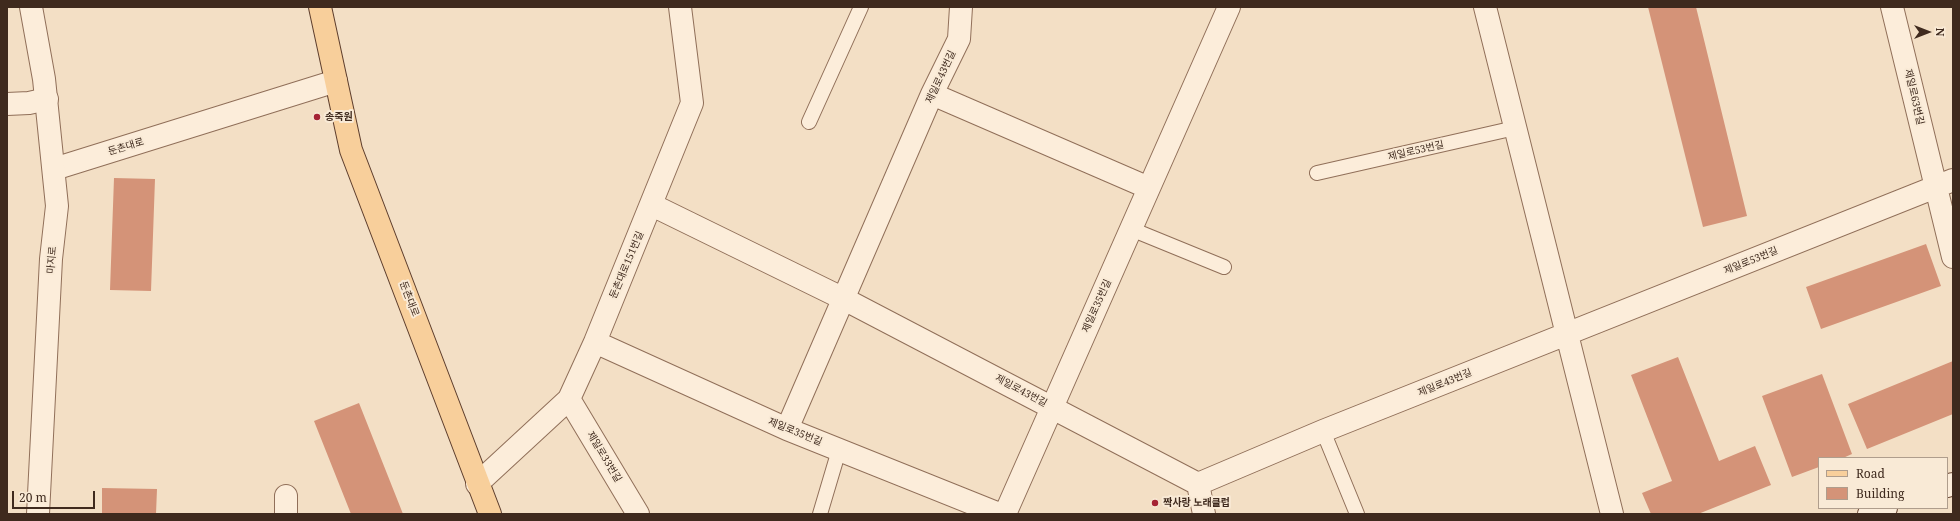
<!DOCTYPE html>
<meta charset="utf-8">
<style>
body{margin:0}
#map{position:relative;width:1960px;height:521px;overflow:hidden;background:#f3dfc5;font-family:"Noto Serif",serif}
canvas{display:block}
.frame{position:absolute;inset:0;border:8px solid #3f2a1e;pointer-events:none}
.legend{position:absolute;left:1818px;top:457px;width:130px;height:52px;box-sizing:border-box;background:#f9ead6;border:1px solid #af9d8c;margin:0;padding:5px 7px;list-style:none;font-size:12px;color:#3f2a1e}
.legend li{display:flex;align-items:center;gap:8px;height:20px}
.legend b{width:20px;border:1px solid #af9d8c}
.north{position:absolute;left:1908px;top:12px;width:40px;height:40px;-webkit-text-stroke:3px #f9ead6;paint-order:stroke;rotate:90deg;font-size:11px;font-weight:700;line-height:16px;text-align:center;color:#3f2a1e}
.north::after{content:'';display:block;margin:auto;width:14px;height:18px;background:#3f2a1e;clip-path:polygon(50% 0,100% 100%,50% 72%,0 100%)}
.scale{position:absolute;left:12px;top:491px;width:83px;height:18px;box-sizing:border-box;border:2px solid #3f2a1e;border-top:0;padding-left:5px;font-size:12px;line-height:14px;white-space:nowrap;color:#3f2a1e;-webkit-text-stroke:3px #f9ead6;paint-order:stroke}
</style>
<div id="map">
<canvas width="1960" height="521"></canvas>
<div class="frame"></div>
<ul class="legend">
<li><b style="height:5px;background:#f8cf9b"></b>Road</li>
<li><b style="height:11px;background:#d49378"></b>Building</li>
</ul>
<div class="north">N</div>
<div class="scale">20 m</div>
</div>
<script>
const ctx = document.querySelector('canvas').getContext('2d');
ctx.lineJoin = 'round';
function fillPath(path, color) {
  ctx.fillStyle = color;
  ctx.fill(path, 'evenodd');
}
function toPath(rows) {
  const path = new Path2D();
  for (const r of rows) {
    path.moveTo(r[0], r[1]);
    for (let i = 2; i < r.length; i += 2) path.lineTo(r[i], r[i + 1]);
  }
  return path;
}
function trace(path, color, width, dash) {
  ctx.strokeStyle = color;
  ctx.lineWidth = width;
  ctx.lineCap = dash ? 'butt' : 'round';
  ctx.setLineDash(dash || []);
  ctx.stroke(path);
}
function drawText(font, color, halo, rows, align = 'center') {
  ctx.font = font + ' "Noto Serif","Noto Sans KR",serif';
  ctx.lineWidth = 4;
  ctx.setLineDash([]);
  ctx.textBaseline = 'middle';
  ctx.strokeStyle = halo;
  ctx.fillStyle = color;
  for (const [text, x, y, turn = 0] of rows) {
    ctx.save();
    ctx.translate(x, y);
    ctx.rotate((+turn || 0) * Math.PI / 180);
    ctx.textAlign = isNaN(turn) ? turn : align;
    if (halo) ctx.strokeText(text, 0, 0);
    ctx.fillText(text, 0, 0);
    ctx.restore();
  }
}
fillPath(toPath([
 [1648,7,1696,7,1747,216,1703,227],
 [114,178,155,179,151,291,110,290],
 [1926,244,1941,286,1821,329,1806,287],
 [1678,357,1719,461,1755,446,1771,485,1698,514,1651,514,1642,493,1672,481,1631,375],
 [1953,361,1953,414,1867,449,1848,404],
 [1822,374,1852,454,1843,458,1819,458,1819,467,1792,477,1762,396],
 [359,403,403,514,351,514,314,421],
 [102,488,157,489,156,514,102,514]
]), '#d49378');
const service = toPath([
 [809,122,861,7],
 [1317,173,1515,128],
 [1131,229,1224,267],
 [1323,431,1357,514],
 [820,514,839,450]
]);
const minor = toPath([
 [1485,7,1612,514],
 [1892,7,1953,257],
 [932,94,1149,188],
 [7,104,29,103,47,99],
 [54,169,336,81],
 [652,205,844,299,1198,484,1204,514],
 [595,342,787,429,999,514],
 [569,399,638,514],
 [787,429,932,94,959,39,961,7],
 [477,484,569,399,595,342,692,103,680,7],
 [1198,484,1323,431,1953,180],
 [286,496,286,514],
 [1005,514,1229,7]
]);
const tertiary = toPath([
 [31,7,44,79,57,206,51,259,38,514]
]);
const secondary = toPath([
 [1947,486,1953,484],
 [1869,514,1886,508]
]);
const primary = toPath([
 [320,7,351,150,490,514]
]);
trace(service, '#906f59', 16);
trace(minor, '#906f59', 24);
trace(tertiary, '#906f59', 24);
trace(secondary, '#72503c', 24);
trace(primary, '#5e3e2d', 24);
trace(service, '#fcedda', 14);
trace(minor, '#fcedda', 22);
trace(tertiary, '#fcedda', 22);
trace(secondary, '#fcedda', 22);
trace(primary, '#f8cf9b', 22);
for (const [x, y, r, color] of [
 [317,117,4,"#a52334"],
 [1155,503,4,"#a52334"]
]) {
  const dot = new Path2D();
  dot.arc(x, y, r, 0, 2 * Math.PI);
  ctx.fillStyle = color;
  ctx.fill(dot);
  trace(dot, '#f9ead6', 1.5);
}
drawText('10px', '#3f2a1e', '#f9ead6', [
 ["제일로43번길",941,77,-65],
 ["제일로63번길",1914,97,77],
 ["둔촌대로",126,147,-17],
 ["제일로53번길",1416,151,-13],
 ["마지로",52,260,-85],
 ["제일로53번길",1751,261,-22],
 ["둔촌대로151번길",627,265,-67],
 ["둔촌대로",409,299,69],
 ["제일로35번길",1097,306,-66],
 ["제일로43번길",1445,383,-22],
 ["제일로43번길",1021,391,28],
 ["제일로35번길",795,432,22],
 ["제일로33번길",604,457,59]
]);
drawText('bold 10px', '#3f2a1e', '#f9ead6', [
 ["송죽원",325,117],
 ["짝사랑 노래클럽",1163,503]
], 'left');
</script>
